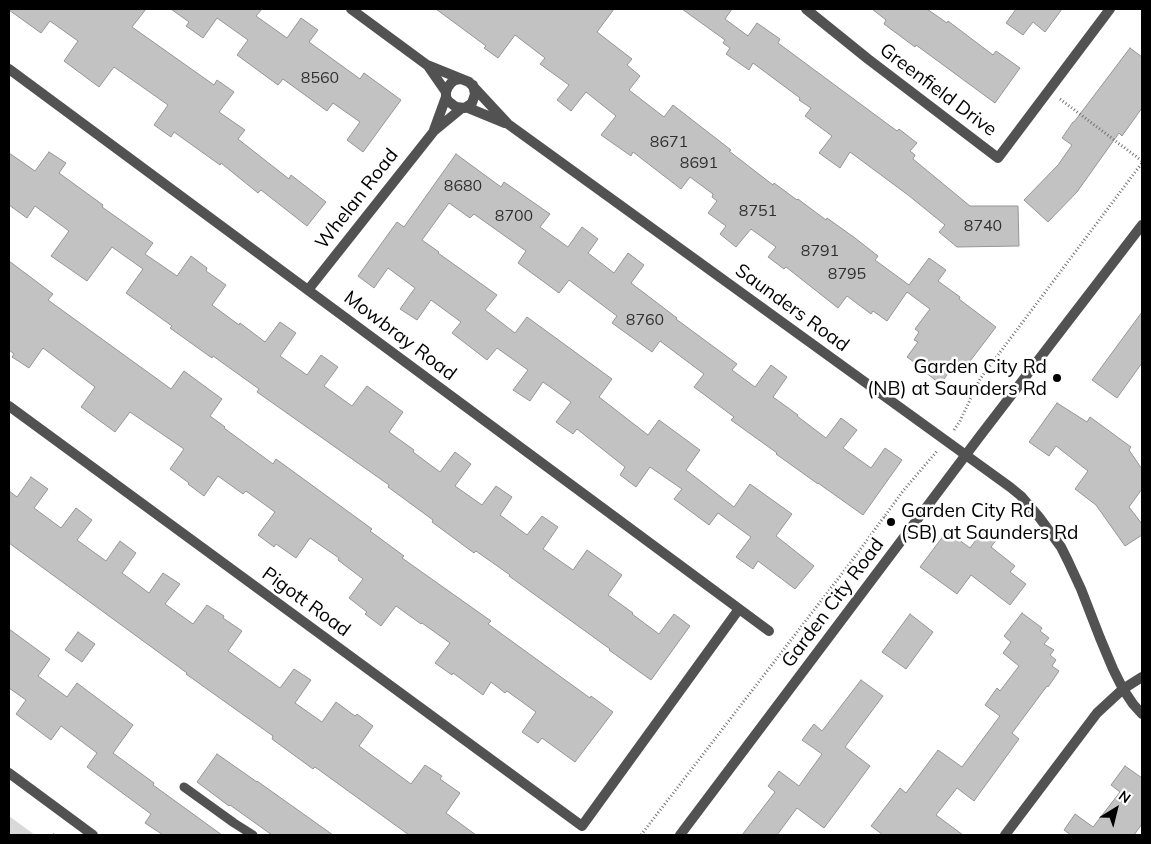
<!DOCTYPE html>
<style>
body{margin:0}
#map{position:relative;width:1151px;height:844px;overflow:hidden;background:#fff;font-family:Mulish,sans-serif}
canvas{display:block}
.frame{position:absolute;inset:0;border:10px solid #000;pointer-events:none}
.north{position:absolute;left:1091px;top:784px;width:50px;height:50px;-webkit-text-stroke:4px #fff;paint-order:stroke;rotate:36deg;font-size:14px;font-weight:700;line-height:20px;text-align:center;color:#000}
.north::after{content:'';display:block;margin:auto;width:18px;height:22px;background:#000;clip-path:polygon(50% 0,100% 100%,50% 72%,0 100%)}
</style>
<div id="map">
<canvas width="1151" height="844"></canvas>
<div class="frame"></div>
<div class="north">N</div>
</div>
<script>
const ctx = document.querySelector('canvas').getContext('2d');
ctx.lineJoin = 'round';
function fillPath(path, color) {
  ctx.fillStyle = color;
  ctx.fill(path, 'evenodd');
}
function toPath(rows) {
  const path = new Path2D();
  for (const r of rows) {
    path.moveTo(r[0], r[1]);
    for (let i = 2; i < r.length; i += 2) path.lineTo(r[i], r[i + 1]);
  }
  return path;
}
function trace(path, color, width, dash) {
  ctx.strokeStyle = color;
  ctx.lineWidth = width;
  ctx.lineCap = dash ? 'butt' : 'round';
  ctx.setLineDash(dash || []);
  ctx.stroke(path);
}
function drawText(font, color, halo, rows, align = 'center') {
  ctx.font = font + ' Mulish,sans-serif';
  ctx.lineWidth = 5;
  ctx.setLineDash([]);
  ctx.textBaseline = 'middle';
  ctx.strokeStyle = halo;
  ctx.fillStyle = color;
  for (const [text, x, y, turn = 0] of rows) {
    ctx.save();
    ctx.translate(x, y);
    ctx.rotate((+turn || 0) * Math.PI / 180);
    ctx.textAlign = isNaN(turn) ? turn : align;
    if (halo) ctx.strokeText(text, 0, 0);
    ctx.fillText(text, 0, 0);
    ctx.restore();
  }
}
fillPath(toPath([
 [9,816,35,835,9,835]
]), '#d9d9d9');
const building = toPath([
 [9,9,146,9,132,27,214,85,217,80,234,92,219,112,245,130,238,139,289,179,291,175,326,202,307,226,261,190,258,193,221,163,220,165,174,132,171,137,154,125,168,105,114,67,99,87,64,61,78,41,50,21,41,33,9,10,9,9],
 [171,9,262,9,256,16,287,38,301,18,318,30,309,42,360,79,364,73,401,100,363,152,347,140,360,122,333,103,327,111,283,79,278,85,237,55,248,40,217,18,203,38,186,26,189,22,171,9],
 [436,9,614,9,597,32,632,59,627,65,640,76,629,90,664,117,673,105,731,150,729,151,773,185,774,183,797,200,798,199,826,220,827,218,855,238,878,256,875,260,909,285,929,258,946,270,938,281,960,297,959,299,996,327,964,369,959,365,953,372,951,370,940,384,924,371,925,370,907,357,918,342,914,340,919,332,915,329,930,309,907,292,887,321,873,311,871,314,847,296,838,308,786,267,784,269,768,257,776,247,751,229,736,247,720,234,726,226,708,213,717,201,712,197,713,194,690,177,681,189,633,152,631,156,601,135,616,116,586,92,571,111,557,100,569,85,540,64,545,58,515,35,498,58,484,48,486,46,436,9],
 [682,9,732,9,725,19,748,36,757,23,780,39,778,43,897,131,899,129,917,143,910,151,915,155,913,159,970,206,1018,206,1019,246,957,247,939,232,945,225,908,195,850,152,840,168,819,153,832,136,805,116,811,108,799,100,800,98,753,63,749,70,726,54,730,48,723,43,725,40,682,9],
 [872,9,927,9,947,23,948,21,993,55,996,51,1020,68,995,103,916,45,915,47,884,24,886,20,872,9],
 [1015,9,1062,9,1045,32,1033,22,1023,35,1006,23,1016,9,1015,9],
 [1130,48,1142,57,1142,108,1122,136,1119,133,1077,192,1048,222,1024,200,1058,165,1072,145,1062,138,1073,122,1074,122,1130,48],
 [49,152,66,163,59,173,103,205,102,207,153,243,145,254,177,276,191,256,207,268,206,271,226,285,212,305,239,325,240,323,265,342,280,322,296,333,280,356,307,375,321,355,338,367,324,386,352,406,367,386,403,412,389,432,414,450,413,452,440,472,455,452,471,464,455,486,482,505,496,486,512,497,500,515,527,535,542,516,558,527,543,549,573,570,587,550,622,575,608,595,633,613,632,614,659,634,674,614,690,626,651,680,609,650,610,649,509,576,510,575,476,551,474,553,432,522,433,520,388,487,389,485,257,392,259,389,213,356,212,358,170,328,172,326,126,293,143,269,112,247,87,281,51,256,69,231,35,206,27,218,9,205,9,153,35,171,49,152],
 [456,154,501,187,504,182,550,214,540,227,568,247,582,227,598,239,588,253,614,273,628,253,644,265,631,283,677,318,676,319,737,364,732,370,755,387,771,365,787,377,773,397,798,415,797,416,826,438,841,418,857,430,843,448,871,468,885,448,902,460,863,515,818,483,818,484,776,454,777,453,731,420,734,417,694,387,704,374,660,341,652,352,612,323,617,316,569,280,559,293,518,263,526,251,474,214,470,218,449,203,422,240,439,252,438,253,497,295,485,310,515,333,527,317,612,379,599,397,648,435,659,420,700,450,686,470,734,507,750,484,792,514,776,536,814,566,795,589,758,561,753,569,736,557,751,537,718,513,709,525,674,499,682,489,650,467,636,487,620,475,625,467,577,429,573,434,556,422,571,402,543,382,530,401,513,390,528,370,497,348,487,360,452,333,461,322,431,300,417,320,400,309,415,288,388,268,374,288,358,276,397,222,404,227,456,154],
 [9,261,53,294,48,300,171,389,184,371,222,399,210,416,225,427,224,428,273,464,276,459,372,529,370,531,404,556,402,558,491,621,488,624,590,698,591,696,613,712,575,762,542,738,538,743,522,732,536,712,507,691,505,693,491,682,483,695,453,673,452,675,435,663,450,643,422,623,421,624,396,606,381,626,365,614,367,612,349,598,363,579,338,560,339,558,310,538,296,558,276,544,274,547,258,535,275,512,246,491,243,494,218,476,204,496,188,484,189,483,170,469,184,449,130,412,115,432,81,407,95,387,43,348,29,368,12,357,14,354,9,350,9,261],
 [1142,312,1142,363,1117,398,1092,380,1142,312],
 [1057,403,1087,422,1090,417,1131,447,1129,450,1142,469,1142,489,1129,507,1142,524,1142,535,1125,546,1096,505,1075,489,1088,471,1056,446,1049,456,1029,442,1057,403],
 [31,477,48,489,34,508,61,528,76,508,92,520,77,540,106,561,120,541,136,553,122,573,149,593,163,573,180,584,165,604,193,624,207,605,224,616,223,618,242,631,228,651,280,688,294,669,311,680,295,703,322,722,336,702,355,716,357,714,373,726,359,746,411,784,425,765,442,776,440,779,460,793,446,813,476,835,409,835,315,767,313,769,272,739,273,736,186,674,187,673,9,543,9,491,17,497,31,477],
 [984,529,997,539,991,547,1015,566,1010,572,1026,584,1010,605,971,575,957,594,920,567,947,531,970,548,984,529],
 [1022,613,1042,628,1040,631,1049,638,1044,644,1054,650,1050,655,1056,660,1052,666,1059,671,1048,687,1047,686,1012,733,1019,739,974,801,957,788,936,815,963,835,883,835,871,826,900,788,906,793,938,750,962,767,1000,716,985,705,997,688,1000,691,1019,666,1003,653,1011,642,1004,636,1022,613],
 [910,614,933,632,906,669,882,652,910,614],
 [9,629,50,659,38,676,67,697,77,683,133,725,113,753,154,783,153,785,222,835,163,835,145,823,151,814,87,767,97,753,61,726,51,740,16,714,26,700,9,688,9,629],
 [78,632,95,644,82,662,65,650,78,632],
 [861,680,883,696,845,747,870,766,824,828,797,808,777,835,742,835,775,792,768,786,779,771,799,786,822,754,802,740,814,724,822,731,861,680],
 [217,754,257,782,257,781,333,835,272,835,230,805,229,806,197,782,217,754],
 [1125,766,1142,778,1142,824,1134,835,1071,835,1064,830,1075,814,1093,827,1120,792,1111,785,1125,766]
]);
fillPath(building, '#c2c2c2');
trace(building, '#969696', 1);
trace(toPath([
 [1060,99,1142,161],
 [954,430,960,421,980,379,1142,163],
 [884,517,891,522],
 [54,835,55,834],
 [641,835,854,558,903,491,938,450]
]), '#747474', 3, [1, 2.5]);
trace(toPath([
 [184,787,234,823,253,835]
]), '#525252', 9);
trace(toPath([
 [351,9,427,65,469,82,508,124,1010,487,1021,496,1039,517,1061,547,1068,561,1081,589,1100,638,1113,669,1123,689,1133,704,1142,714],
 [806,9,868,59,998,158,1110,9],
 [428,66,446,92],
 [9,69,769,631],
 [460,79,455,80,451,83,448,87,446,92,446,97,448,101,456,107,465,108,472,103,475,94,473,85],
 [466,107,505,123],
 [434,130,446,97],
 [308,290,434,131,462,108],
 [9,406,582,826,739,609],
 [1005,835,1097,713,1123,689,1142,677]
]), '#525252', 10);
trace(toPath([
 [9,773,93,835],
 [680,835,980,436,1142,225]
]), '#525252', 10);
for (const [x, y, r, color] of [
 [1057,378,5,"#000"],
 [891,522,5,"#000"]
]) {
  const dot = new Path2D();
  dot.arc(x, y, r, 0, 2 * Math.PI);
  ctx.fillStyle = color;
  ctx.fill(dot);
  trace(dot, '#fff', 2);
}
drawText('16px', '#303030', null, [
 ["8560",320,78],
 ["8671",669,142],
 ["8691",699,163],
 ["8680",463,186],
 ["8751",758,211],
 ["8700",514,216],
 ["8740",983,226],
 ["8791",820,251],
 ["8795",847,274],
 ["8760",645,320]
]);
drawText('19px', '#000', '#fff', [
 ["Greenfield Drive",938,90,37],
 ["Whelan Road",357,199,-52],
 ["Saunders Road",792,308,36],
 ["Mowbray Road",400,336,37],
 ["Pigott Road",306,602,36],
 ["Garden City Road",833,603,-53]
]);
drawText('19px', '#000', '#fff', [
 ["Garden City Rd",1047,367],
 ["(NB) at Saunders Rd",1047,389],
 ["Garden City Rd",901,511,"left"],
 ["(SB) at Saunders Rd",901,533,"left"]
], 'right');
</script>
